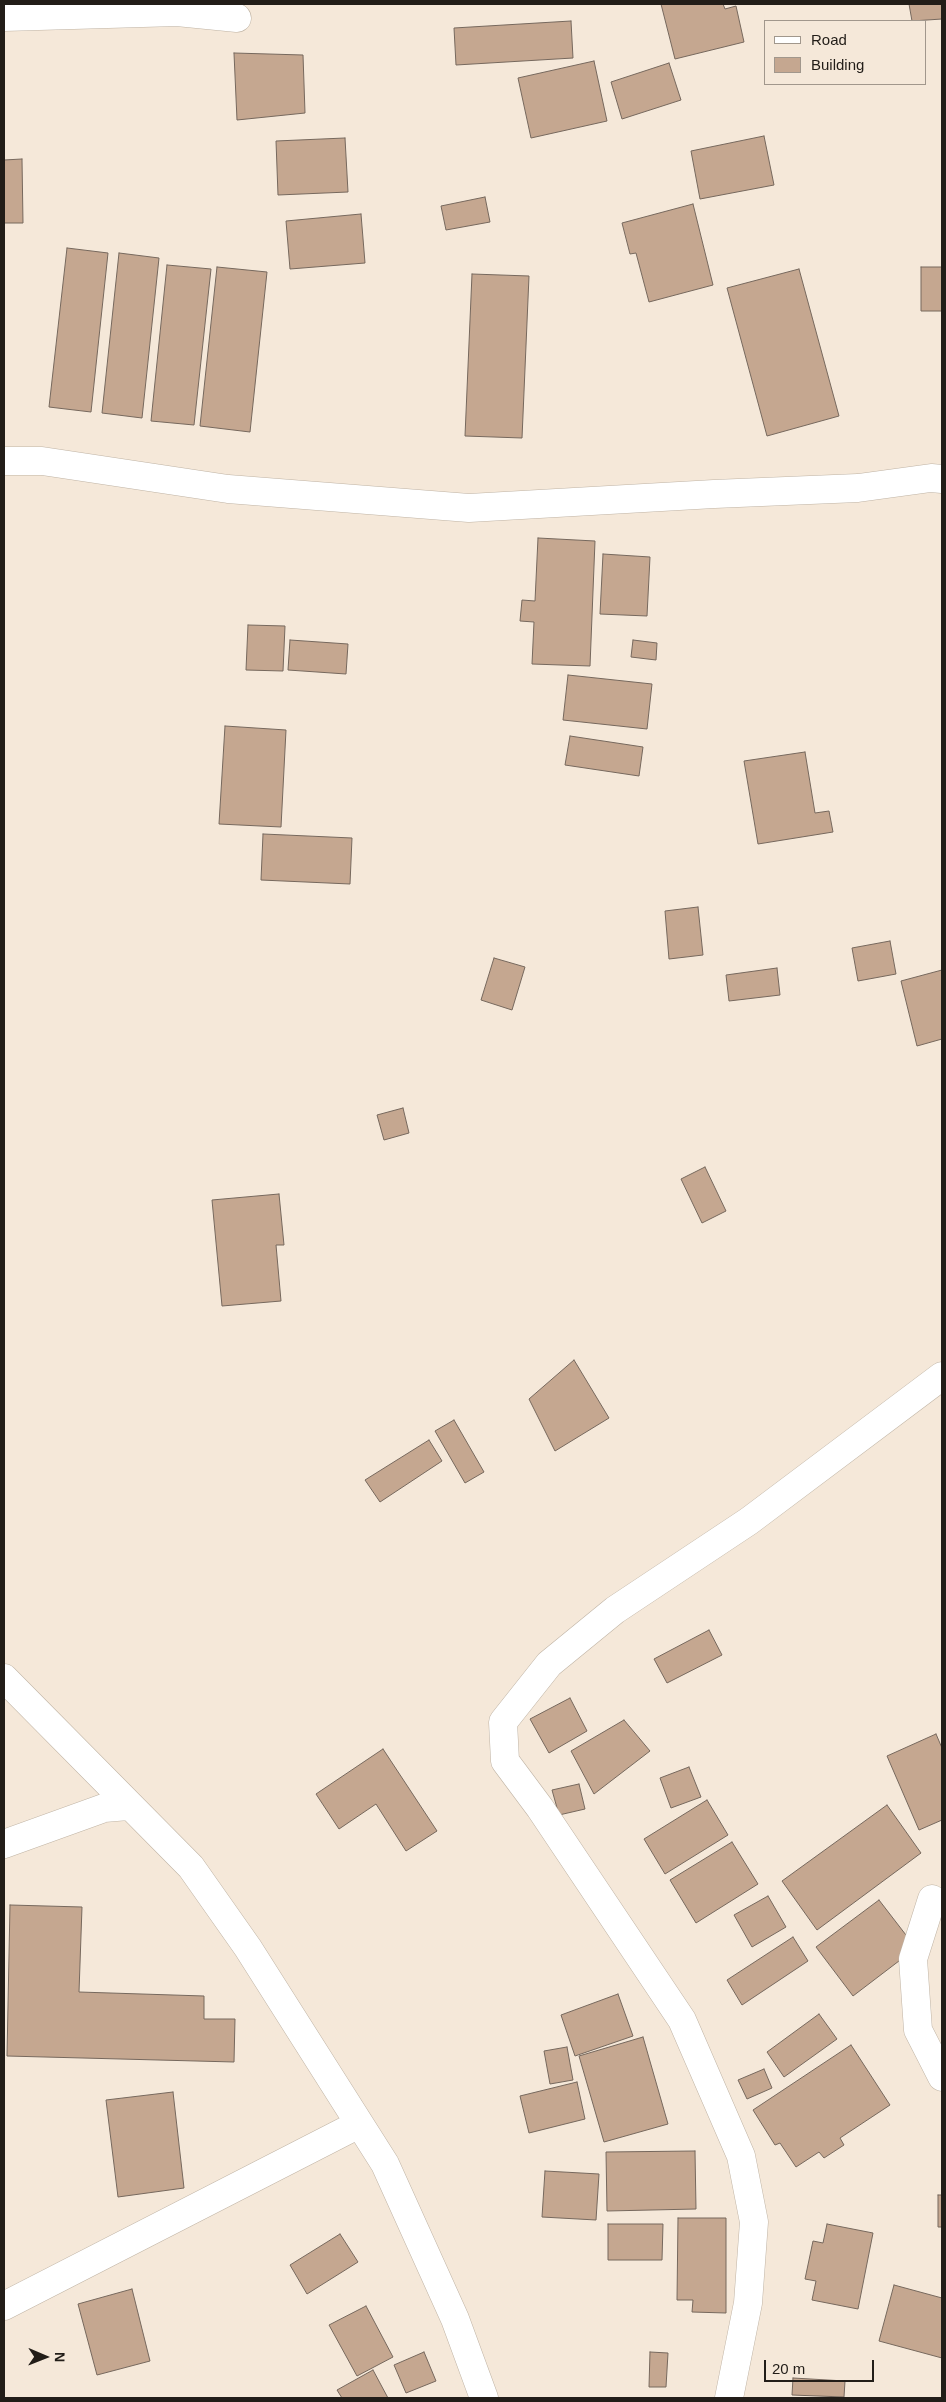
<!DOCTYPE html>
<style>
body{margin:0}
#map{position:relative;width:946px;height:2402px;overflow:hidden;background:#f5e8d9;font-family:Helvetica,sans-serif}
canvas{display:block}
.frame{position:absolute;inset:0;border:5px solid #221d18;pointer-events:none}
.legend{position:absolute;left:764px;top:20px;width:162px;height:65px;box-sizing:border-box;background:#f5e8d9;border:1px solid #a1978c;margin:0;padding:6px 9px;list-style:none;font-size:15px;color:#221d18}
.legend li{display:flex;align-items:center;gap:10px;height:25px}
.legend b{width:25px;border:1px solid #a1978c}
.north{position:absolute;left:20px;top:2332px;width:50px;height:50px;-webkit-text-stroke:4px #f5e8d9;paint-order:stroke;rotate:91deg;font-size:14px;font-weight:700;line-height:20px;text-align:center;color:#221d18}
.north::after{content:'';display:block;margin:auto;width:18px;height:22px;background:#221d18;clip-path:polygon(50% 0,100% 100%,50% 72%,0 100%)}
.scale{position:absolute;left:764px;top:2360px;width:110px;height:22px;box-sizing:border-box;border:2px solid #221d18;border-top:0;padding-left:6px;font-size:15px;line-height:18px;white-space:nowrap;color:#221d18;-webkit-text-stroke:4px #f5e8d9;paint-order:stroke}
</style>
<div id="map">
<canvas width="946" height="2402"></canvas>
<div class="frame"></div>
<ul class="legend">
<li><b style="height:6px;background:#fff"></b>Road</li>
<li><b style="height:14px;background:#c5a790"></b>Building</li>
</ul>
<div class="north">N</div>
<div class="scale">20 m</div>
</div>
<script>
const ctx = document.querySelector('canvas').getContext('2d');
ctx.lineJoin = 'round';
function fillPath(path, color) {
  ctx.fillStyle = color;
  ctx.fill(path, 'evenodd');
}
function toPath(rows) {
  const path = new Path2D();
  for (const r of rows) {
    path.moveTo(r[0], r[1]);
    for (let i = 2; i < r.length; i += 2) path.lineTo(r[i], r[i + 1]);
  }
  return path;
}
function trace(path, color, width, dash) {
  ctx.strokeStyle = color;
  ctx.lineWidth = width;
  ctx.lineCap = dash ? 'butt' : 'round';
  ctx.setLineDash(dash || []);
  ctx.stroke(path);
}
const building = toPath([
 [661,4,723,4,725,9,736,6,744,42,675,59,661,4],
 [909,4,942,4,942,19,912,21,909,4],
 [571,21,573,58,456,65,454,28,571,21],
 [234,53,303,55,305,113,237,120,234,53],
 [594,61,607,121,531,138,518,78,594,61],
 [669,63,681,100,622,119,611,82,669,63],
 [764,136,774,185,700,199,691,151,764,136],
 [345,138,348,192,278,195,276,141,345,138],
 [22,159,23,223,4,223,4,160,22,159],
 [485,197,490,222,446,230,441,206,485,197],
 [693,204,713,285,649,302,636,253,630,254,622,223,693,204],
 [361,214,365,263,290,269,286,221,361,214],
 [67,248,108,253,91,412,49,407,67,248],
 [119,253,159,258,142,418,102,413,119,253],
 [167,265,211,269,194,425,151,421,167,265],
 [217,267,267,272,250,432,200,426,217,267],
 [921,267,942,267,942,311,921,311,921,267],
 [799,269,839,416,767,436,727,288,799,269],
 [472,274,529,276,522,438,465,436,472,274],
 [538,538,595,541,590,666,532,664,534,622,520,621,522,600,535,601,538,538],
 [603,554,650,557,647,616,600,614,603,554],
 [248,625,285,626,283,671,246,670,248,625],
 [290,640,348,644,346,674,288,670,290,640],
 [633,640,657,643,656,660,631,657,633,640],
 [568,675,652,684,647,729,563,720,568,675],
 [225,726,286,730,281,827,219,824,225,726],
 [570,736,643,747,639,776,565,765,570,736],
 [805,752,815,813,829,811,833,832,758,844,744,761,805,752],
 [263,834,352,838,350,884,261,880,263,834],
 [698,907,703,955,669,959,665,911,698,907],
 [890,941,896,974,858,981,852,948,890,941],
 [494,958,525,967,512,1010,481,1000,494,958],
 [777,968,780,995,729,1001,726,975,777,968],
 [942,970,942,1039,917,1046,901,981,942,970],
 [403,1108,409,1133,384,1140,377,1115,403,1108],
 [705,1167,726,1211,702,1223,681,1179,705,1167],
 [279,1194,284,1245,276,1245,281,1301,222,1306,212,1200,279,1194],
 [574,1360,609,1418,555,1451,529,1399,574,1360],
 [454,1420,484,1472,465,1483,435,1431,454,1420],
 [429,1440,442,1461,380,1502,365,1480,429,1440],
 [709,1630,722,1655,667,1683,654,1659,709,1630],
 [570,1698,587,1731,549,1753,530,1719,570,1698],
 [624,1720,650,1751,594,1794,571,1751,624,1720],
 [936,1734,942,1748,942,1820,919,1830,887,1756,936,1734],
 [383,1749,437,1831,406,1851,376,1804,339,1829,316,1794,383,1749],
 [689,1767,701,1797,671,1808,660,1778,689,1767],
 [579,1784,585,1809,559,1815,552,1790,579,1784],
 [707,1800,728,1835,665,1874,644,1839,707,1800],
 [887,1805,921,1853,817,1930,782,1881,887,1805],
 [732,1842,758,1884,696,1923,670,1880,732,1842],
 [768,1896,786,1927,752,1947,734,1915,768,1896],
 [879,1900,916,1948,853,1996,816,1947,879,1900],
 [10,1905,82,1907,79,1992,204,1996,204,2019,235,2019,234,2062,7,2056,10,1905],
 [793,1937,808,1961,742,2005,727,1980,793,1937],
 [618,1994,633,2036,575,2056,561,2015,618,1994],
 [819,2014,837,2039,784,2077,767,2052,819,2014],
 [643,2037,668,2124,604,2142,579,2056,643,2037],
 [851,2045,890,2105,840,2138,844,2145,824,2158,819,2152,796,2167,780,2143,775,2145,753,2110,851,2045],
 [567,2047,573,2080,550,2084,544,2051,567,2047],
 [764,2069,772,2088,747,2099,738,2080,764,2069],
 [577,2082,585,2119,529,2133,520,2096,577,2082],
 [173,2092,184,2188,118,2197,106,2100,173,2092],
 [695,2151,696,2209,607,2211,606,2152,695,2151],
 [545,2171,599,2174,596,2220,542,2217,545,2171],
 [938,2195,942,2195,942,2227,938,2227,938,2195],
 [678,2218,726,2218,726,2313,692,2312,693,2300,677,2300,678,2218],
 [608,2224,663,2224,662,2260,608,2260,608,2224],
 [827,2224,873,2233,858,2309,812,2300,816,2281,805,2279,813,2241,823,2243,827,2224],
 [340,2234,358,2262,307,2294,290,2265,340,2234],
 [894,2285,942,2298,942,2358,879,2341,894,2285],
 [132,2289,150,2361,97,2375,78,2304,132,2289],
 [366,2306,393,2357,357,2376,329,2325,366,2306],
 [424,2352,436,2381,406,2393,394,2365,424,2352],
 [650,2352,668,2353,666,2387,649,2387,650,2352],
 [373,2370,388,2398,342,2398,337,2390,373,2370],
 [793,2378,845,2381,844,2397,792,2395,793,2378]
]);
fillPath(building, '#c5a790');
trace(building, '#76685d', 1);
const minor = toPath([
 [4,17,177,12,237,18],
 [4,461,42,461,228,489,469,508,714,494,858,488,931,478,942,479],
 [4,1678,191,1867,248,1948,385,2164,455,2319,484,2398],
 [4,1844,104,1808,128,1806],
 [932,1899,913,1959,918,2030,942,2077],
 [4,2306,359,2124],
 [729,2398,748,2303,754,2222,741,2156,682,2020,540,1808,505,1761,503,1722,549,1664,615,1610,749,1521,942,1376]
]);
trace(minor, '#bfb3a4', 29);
trace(minor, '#fff', 28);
</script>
